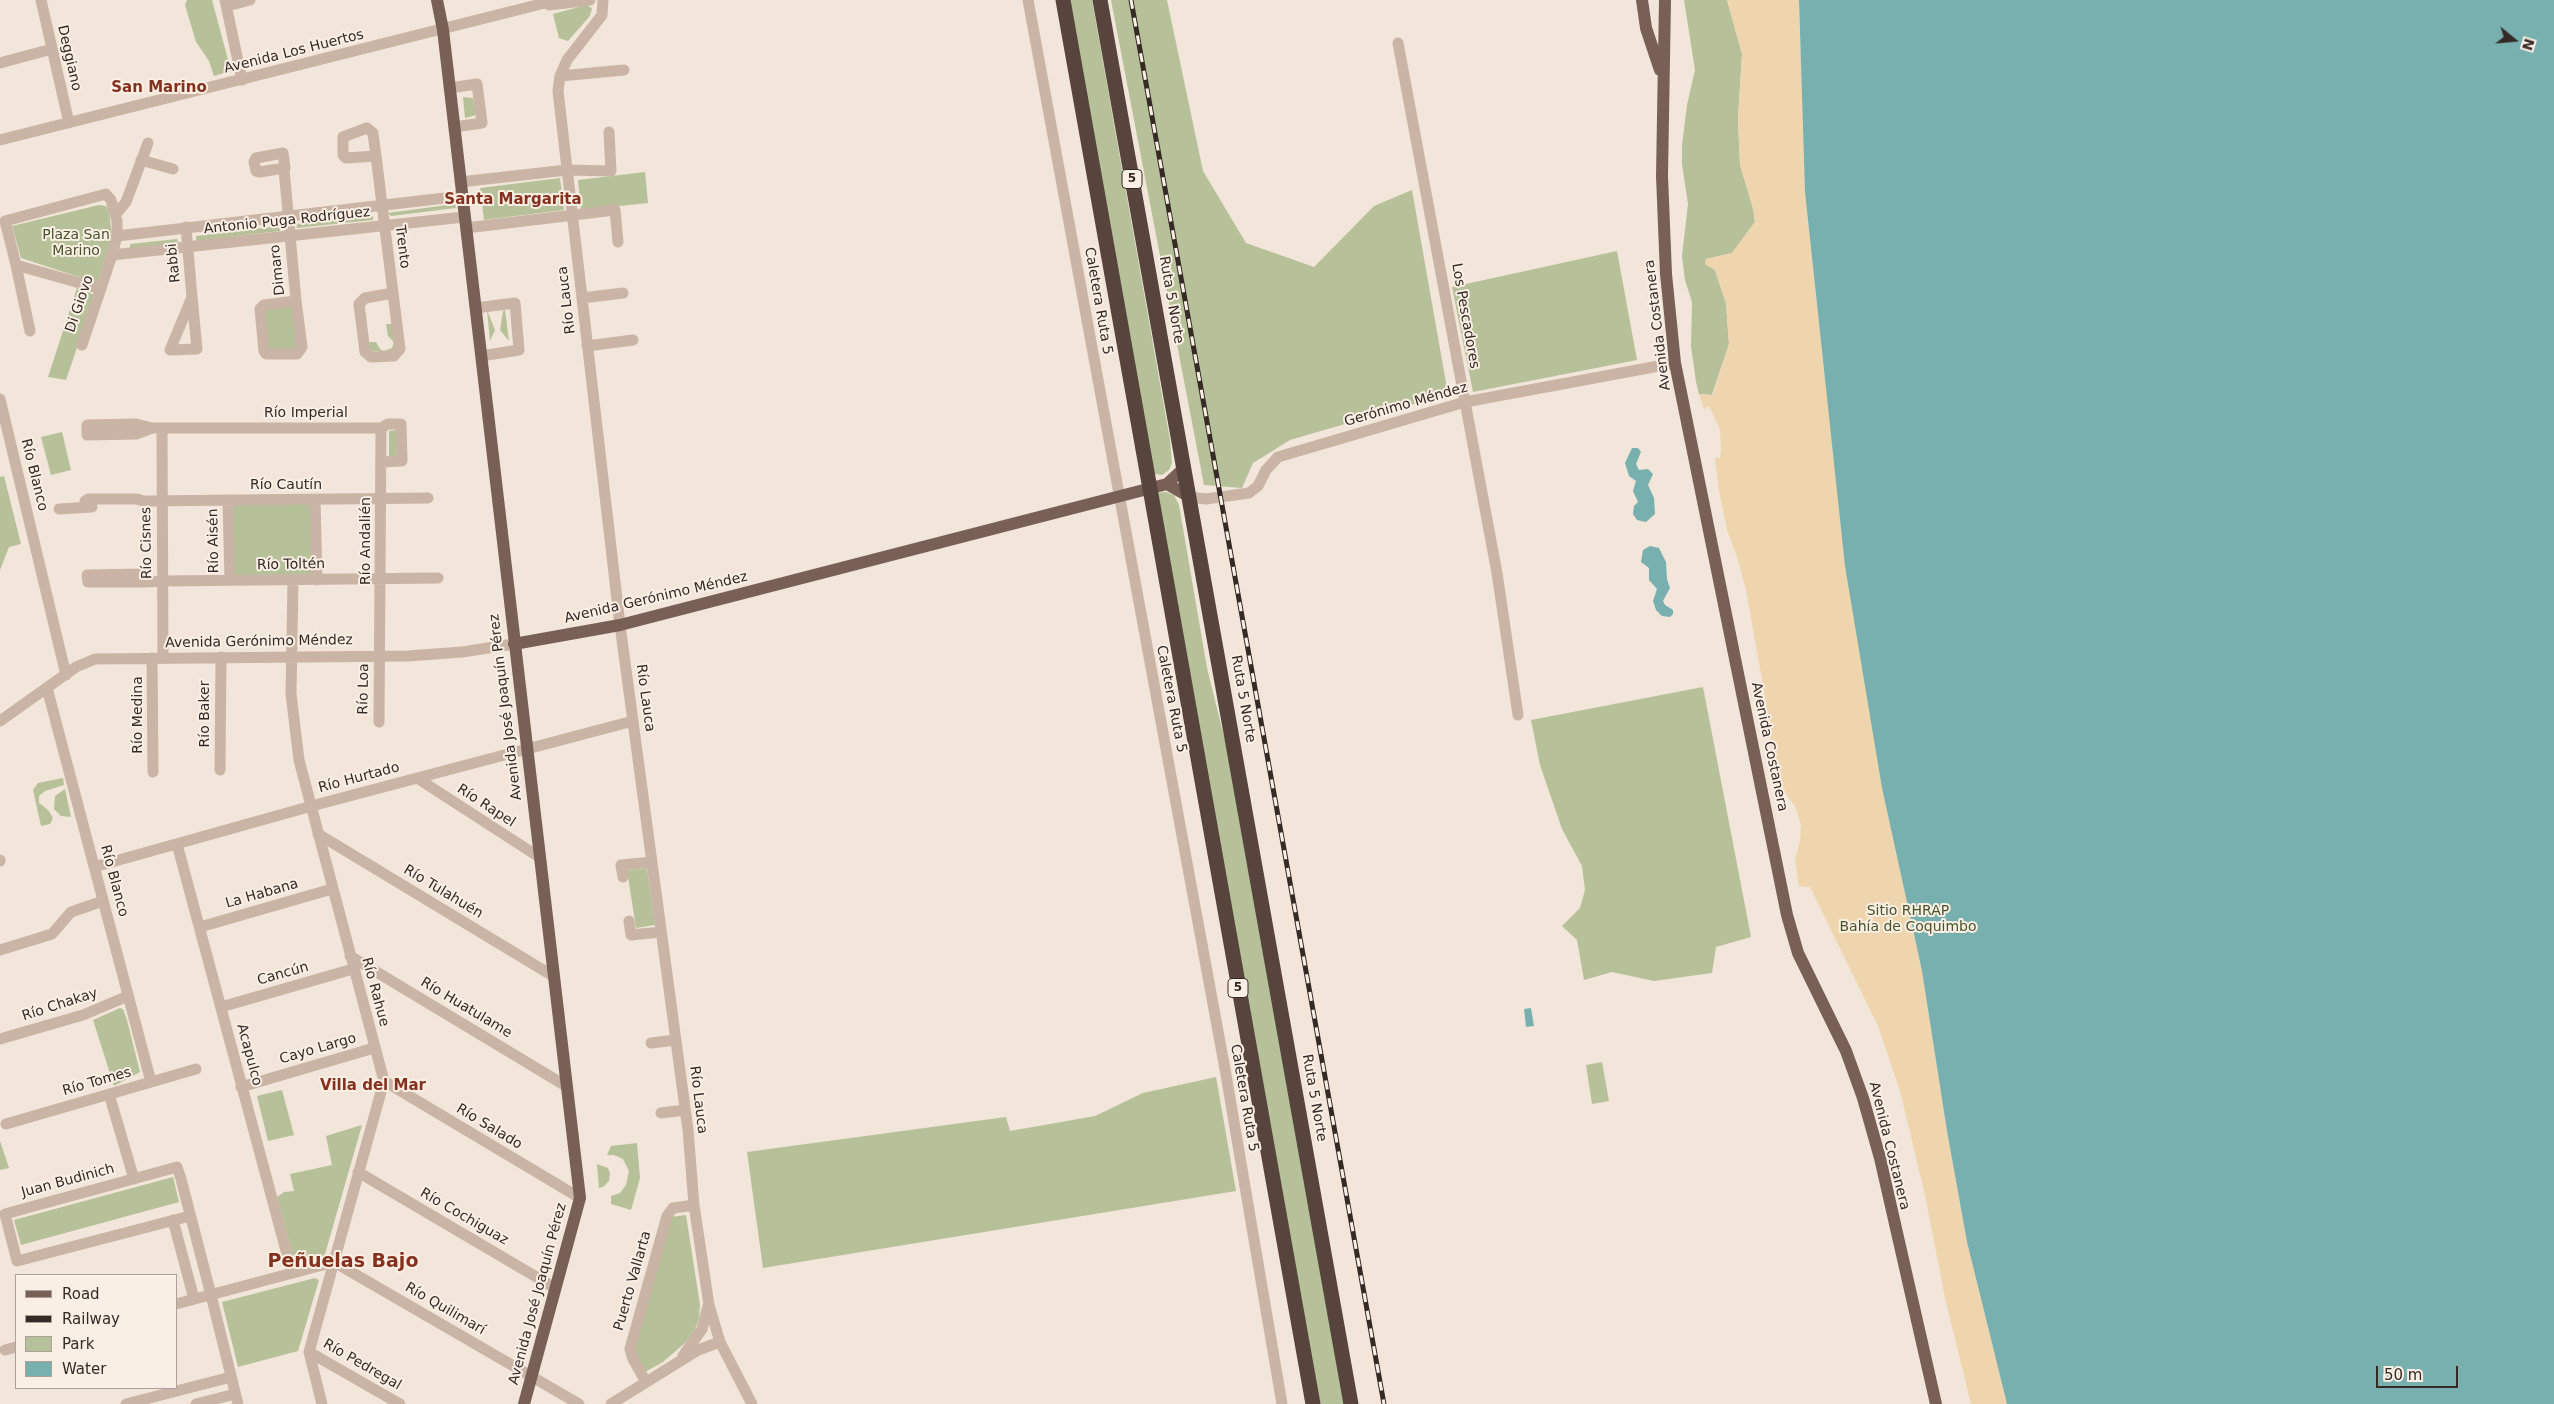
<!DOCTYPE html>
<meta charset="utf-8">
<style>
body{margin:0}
#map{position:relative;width:2554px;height:1404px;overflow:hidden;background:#f2e5d9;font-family:"DejaVu Sans",sans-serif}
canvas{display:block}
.legend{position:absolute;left:15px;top:1274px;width:162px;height:115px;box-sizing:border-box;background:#faefe5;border:1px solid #aca099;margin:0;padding:6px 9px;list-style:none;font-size:15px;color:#362a26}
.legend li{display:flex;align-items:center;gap:10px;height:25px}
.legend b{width:25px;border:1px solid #aca099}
.north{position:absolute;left:2489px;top:15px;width:50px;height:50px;-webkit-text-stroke:4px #faefe5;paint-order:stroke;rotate:107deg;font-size:14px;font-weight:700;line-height:20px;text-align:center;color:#362a26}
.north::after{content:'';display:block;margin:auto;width:18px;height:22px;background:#362a26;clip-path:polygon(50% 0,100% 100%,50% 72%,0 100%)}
.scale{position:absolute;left:2376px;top:1366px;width:82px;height:22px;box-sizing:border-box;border:2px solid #362a26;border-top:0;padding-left:6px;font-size:15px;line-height:18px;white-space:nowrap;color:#362a26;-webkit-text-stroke:4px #faefe5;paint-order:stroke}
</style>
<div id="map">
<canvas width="2554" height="1404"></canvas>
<ul class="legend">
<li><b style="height:6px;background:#786057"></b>Road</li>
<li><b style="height:6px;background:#362a26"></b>Railway</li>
<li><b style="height:14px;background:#b6c199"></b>Park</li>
<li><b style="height:14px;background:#78b0af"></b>Water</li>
</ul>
<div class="north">N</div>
<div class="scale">50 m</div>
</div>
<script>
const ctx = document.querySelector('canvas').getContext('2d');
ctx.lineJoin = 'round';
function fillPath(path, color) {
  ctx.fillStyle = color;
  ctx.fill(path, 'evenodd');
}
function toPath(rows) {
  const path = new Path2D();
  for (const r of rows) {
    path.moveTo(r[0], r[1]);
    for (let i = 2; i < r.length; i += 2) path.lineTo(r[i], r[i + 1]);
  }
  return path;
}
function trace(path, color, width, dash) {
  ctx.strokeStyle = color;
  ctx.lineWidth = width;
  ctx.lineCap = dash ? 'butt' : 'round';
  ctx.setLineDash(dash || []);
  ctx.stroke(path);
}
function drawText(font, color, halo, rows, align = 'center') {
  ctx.font = font + ' "DejaVu Sans",sans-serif';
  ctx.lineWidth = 4;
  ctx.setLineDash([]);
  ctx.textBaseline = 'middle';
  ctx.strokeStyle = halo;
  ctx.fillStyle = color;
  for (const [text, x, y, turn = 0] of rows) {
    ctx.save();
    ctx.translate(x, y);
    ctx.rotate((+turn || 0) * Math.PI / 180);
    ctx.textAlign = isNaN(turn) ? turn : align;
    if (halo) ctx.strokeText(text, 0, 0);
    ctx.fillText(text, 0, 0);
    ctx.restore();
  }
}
fillPath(toPath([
 [187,0,212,0,231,71,214,76,209,61,196,42,185,5],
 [1070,0,1092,0,1170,440,1172,463,1169,470,1162,475,1155,474,1152,466],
 [1111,0,1167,0,1203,171,1246,243,1314,267,1374,206,1412,190,1448,394,1290,440,1253,463,1242,488,1204,485],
 [1684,0,1727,0,1742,54,1738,119,1740,165,1753,208,1755,222,1732,253,1706,259,1705,264,1715,270,1726,303,1729,344,1712,395,1699,394,1696,382,1691,346,1692,302,1685,280,1682,256,1688,204,1682,164,1682,145,1687,105,1695,70],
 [586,5,592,8,590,16,568,41,559,38,553,14],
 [463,97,473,98,476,115,465,118],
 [645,172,648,203,581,210,578,180],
 [560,178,564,210,484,220,480,188],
 [455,204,456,208,391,216,388,213],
 [99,205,106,206,109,211,112,238,97,283,21,258,12,226],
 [373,216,373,220,297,228,296,224],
 [280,226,280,231,196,241,196,236],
 [177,239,178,243,130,249,130,244],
 [1617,251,1637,360,1473,392,1452,287],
 [77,288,95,295,66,380,48,377],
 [293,306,298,349,269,351,265,309],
 [487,310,495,330,490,341],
 [505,310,509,341,500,330,503,311],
 [386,324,394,324,395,351,371,351,367,342,376,342,380,349,384,351,392,348,394,342,388,336],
 [396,430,397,457,389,457,389,431],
 [62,432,71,470,51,475,41,437],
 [4,476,21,544,9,547,0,570,0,477],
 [1166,492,1174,495,1179,505,1207,668,1229,757,1345,1404,1320,1404,1157,493],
 [311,503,312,575,234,576,233,504],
 [1703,687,1751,937,1716,947,1712,973,1654,981,1612,972,1584,980,1577,940,1562,926,1580,908,1585,890,1582,866,1562,829,1540,765,1531,720],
 [63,778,64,785,45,791,39,796,39,803,48,810,53,818,50,824,41,826,33,790,38,783],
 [65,789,71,817,61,816,54,809,55,796],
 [647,868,655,925,636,928,627,870],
 [120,1008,123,1009,127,1020,140,1072,114,1086,93,1020],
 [1602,1062,1609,1101,1592,1104,1586,1065],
 [1216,1077,1236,1191,763,1268,747,1152,1006,1117,1010,1131,1095,1116,1143,1093],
 [282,1090,294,1135,268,1141,257,1096],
 [362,1125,323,1261,299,1266,294,1260,277,1197,284,1192,294,1191,290,1174,332,1165,326,1136],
 [0,1141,9,1168,0,1170],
 [637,1143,640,1178,631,1210,611,1204,611,1196,620,1193,626,1185,629,1171,623,1159,614,1155,607,1155,611,1146],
 [597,1164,608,1168,610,1174,609,1181,603,1187,599,1188],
 [173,1177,179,1202,21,1245,14,1220],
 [686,1215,700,1305,699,1319,694,1332,685,1343,663,1362,645,1372,633,1349,671,1217],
 [315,1278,319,1280,298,1351,238,1367,222,1302]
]), '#b6c199');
fillPath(toPath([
 [1727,0,1799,0,1805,192,1824,370,1882,788,1922,971,1947,1131,1967,1242,2007,1404,1971,1404,1945,1298,1925,1195,1900,1091,1878,1026,1810,887,1799,886,1795,860,1800,840,1801,824,1795,807,1782,788,1774,764,1764,691,1746,590,1738,560,1727,530,1718,485,1715,458,1720,458,1721,451,1720,429,1709,406,1704,409,1699,394,1713,395,1729,344,1726,303,1715,270,1705,264,1706,259,1732,253,1755,222,1753,208,1740,165,1738,119,1742,54]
]), '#efd5ae');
fillPath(toPath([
 [1799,0,2554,0,2554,1404,2007,1404,1967,1242,1947,1131,1922,971,1882,788,1845,566,1805,192],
 [1632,448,1638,448,1641,452,1636,464,1639,470,1648,469,1653,474,1648,485,1654,498,1655,514,1646,522,1637,520,1633,514,1634,506,1638,502,1633,491,1636,481,1629,476,1625,463],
 [1650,546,1659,548,1666,562,1667,579,1670,588,1663,601,1665,605,1673,610,1673,614,1670,617,1662,616,1656,610,1653,601,1657,589,1649,580,1649,568,1641,562,1643,550],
 [1531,1008,1534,1026,1526,1027,1524,1009]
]), '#78b0af');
trace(toPath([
 [41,0,69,123],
 [225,0,242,80],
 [603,0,602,15,567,60,560,76,558,91,620,625,688,1130,694,1205,709,1305,720,1342,752,1404],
 [1028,0,1225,1069,1282,1404],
 [549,5,590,0],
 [227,6,250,0],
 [1398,43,1497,573,1518,715],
 [0,63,52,49],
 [560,76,624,70],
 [449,88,477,84,482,123,454,127],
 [367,128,373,133,376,156,346,158,343,155,343,137,367,128],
 [0,140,557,0],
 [283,153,285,168,259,172,256,171,254,162,256,158,283,153],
 [376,156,393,293],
 [141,160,173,169],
 [284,169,296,301,302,347,297,354,266,354,264,351,260,309,264,305,296,301],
 [460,182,567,170,611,171,609,132],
 [116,214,126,202,148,143],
 [186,227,192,297,197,349,170,350,192,297],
 [466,228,615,210,618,242],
 [117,236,462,196],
 [112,255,464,217],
 [16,265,30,331],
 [393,293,400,349,394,356,371,357,365,352,359,304,365,298,393,293],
 [582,298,623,293],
 [475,308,515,303,519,350,481,356],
 [82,345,112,255,117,236,117,221,111,200,106,194,5,221,16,265,101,289],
 [587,346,633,340],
 [0,399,66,675],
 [152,428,136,434,87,435,87,425,136,424,152,428,381,428,388,424,401,424,402,461,381,462],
 [162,428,163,658],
 [1190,497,1206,499,1249,493,1258,486,1266,470,1278,457,1465,402,1675,363],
 [228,500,230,580],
 [315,500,317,580],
 [86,507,85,501,88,499,137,499,143,501,428,498],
 [59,509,92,507],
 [293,580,291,694,299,760,384,1081,309,1352,322,1404],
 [144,582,144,574,87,575,88,582,144,582,163,581,438,578],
 [152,658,153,772],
 [47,688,151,1082],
 [0,721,76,667,95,659,408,656,462,652,514,644],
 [379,722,381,428],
 [220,770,221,657],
 [417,778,539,857],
 [318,834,553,976],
 [177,844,292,1273],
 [0,860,0,861],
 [94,867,319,804,633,721],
 [623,877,621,865,652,862],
 [629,921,631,935,661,932],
 [200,927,332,889],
 [0,950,52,934,71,912,103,901],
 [350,956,566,1086],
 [221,1007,353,969],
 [0,1039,83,1015,128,996],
 [651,1043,676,1040],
 [384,1081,580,1198],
 [241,1087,374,1048],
 [109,1094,134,1179],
 [661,1113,685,1110],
 [6,1124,196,1069],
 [358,1172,555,1288],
 [190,1216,17,1261,5,1214,177,1167,181,1179,211,1295,238,1404],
 [173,1220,194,1299],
 [176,1304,334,1262,579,1404],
 [5,1350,16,1347],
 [309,1352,400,1404],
 [683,1356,702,1329,708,1306],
 [646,1382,633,1359,630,1349,667,1216,673,1208,694,1205],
 [126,1404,231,1377],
 [196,1404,235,1394],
 [611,1404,698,1350,720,1342]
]), '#cab4a5', 11);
trace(toPath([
 [437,0,443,30,580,1198,524,1404],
 [1642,0,1646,28,1660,70],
 [1665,0,1662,176,1666,274,1675,363,1787,915,1798,953,1846,1051,1863,1098,1880,1158,1936,1404],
 [1167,484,1190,497],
 [514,644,620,625,1167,484,1185,467]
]), '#786057', 12);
trace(toPath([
 [1063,0,1313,1404],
 [1100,0,1351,1404]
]), '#57443d', 15);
const rail = toPath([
 [1131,0,1384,1404]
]);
trace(rail, '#362a26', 5);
trace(rail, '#faefe5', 3, [9]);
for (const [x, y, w] of [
 [1132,179,20],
 [1238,988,20]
]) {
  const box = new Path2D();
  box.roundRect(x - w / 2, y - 9.5, w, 19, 4);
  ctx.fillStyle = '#faefe5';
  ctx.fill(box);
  trace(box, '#362a26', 1);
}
drawText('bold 12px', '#362a26', null, [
 ["5",1132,179],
 ["5",1238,988]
]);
drawText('14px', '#362a26', '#faefe5', [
 ["Avenida Los Huertos",294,52,-14],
 ["Deggiano",69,58,77],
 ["Antonio Puga Rodríguez",287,221,-6],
 ["Trento",402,247,83],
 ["Rabbi",174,263,-96],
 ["Dimaro",278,270,-96],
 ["Río Lauca",567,300,-97],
 ["Ruta 5 Norte",1171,300,80],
 ["Caletera Ruta 5",1098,301,80],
 ["Di Giovo",80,304,-71],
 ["Los Pescadores",1465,316,80],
 ["Avenida Costanera",1658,325,-97],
 ["Gerónimo Méndez",1406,405,-16],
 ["Río Imperial",306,413],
 ["Río Blanco",34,475,76],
 ["Río Cautín",286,485],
 ["Río Aisén",214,541,-91],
 ["Río Andalién",366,541,-90],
 ["Río Cisnes",147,543,-91],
 ["Río Toltén",291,565,-1],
 ["Avenida Gerónimo Méndez",656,598,-13],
 ["Avenida Gerónimo Méndez",259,642,-1],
 ["Río Loa",364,689,-89],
 ["Río Lauca",645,698,82],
 ["Caletera Ruta 5",1171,699,79],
 ["Ruta 5 Norte",1243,699,80],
 ["Avenida José Joaquín Pérez",506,707,-97],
 ["Río Baker",205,714,-90],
 ["Río Medina",138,715,-90],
 ["Avenida Costanera",1769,747,78],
 ["Río Hurtado",359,778,-15],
 ["Río Rapel",486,806,33],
 ["Río Blanco",114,881,75],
 ["Río Tulahuén",443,892,31],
 ["La Habana",262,894,-16],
 ["Cancún",283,974,-16],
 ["Río Rahue",375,992,75],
 ["Río Chakay",60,1005,-18],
 ["Río Huatulame",466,1008,31],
 ["Cayo Largo",318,1049,-16],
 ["Acapulco",249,1055,75],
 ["Río Tomes",97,1082,-16],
 ["Caletera Ruta 5",1244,1098,80],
 ["Ruta 5 Norte",1314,1098,80],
 ["Río Lauca",698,1100,83],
 ["Río Salado",489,1127,31],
 ["Avenida Costanera",1889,1146,76],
 ["Juan Budinich",68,1181,-15],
 ["Río Cochiguaz",464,1217,30],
 ["Puerto Vallarta",633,1281,-74],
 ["Avenida José Joaquín Pérez",538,1294,-75],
 ["Río Quilimarí",445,1309,30],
 ["Río Pedregal",362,1365,30]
]);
drawText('14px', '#47542a', '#faefe5', [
 ["Plaza San",76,235],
 ["Marino",76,251],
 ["Sitio RHRAP",1908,911],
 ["Bahía de Coquimbo",1908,927]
]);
drawText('bold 15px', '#86311e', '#faefe5', [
 ["San Marino",159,88],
 ["Santa Margarita",513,200],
 ["Villa del Mar",373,1086]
]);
drawText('bold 19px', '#86311e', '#faefe5', [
 ["Peñuelas Bajo",343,1262]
]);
</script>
